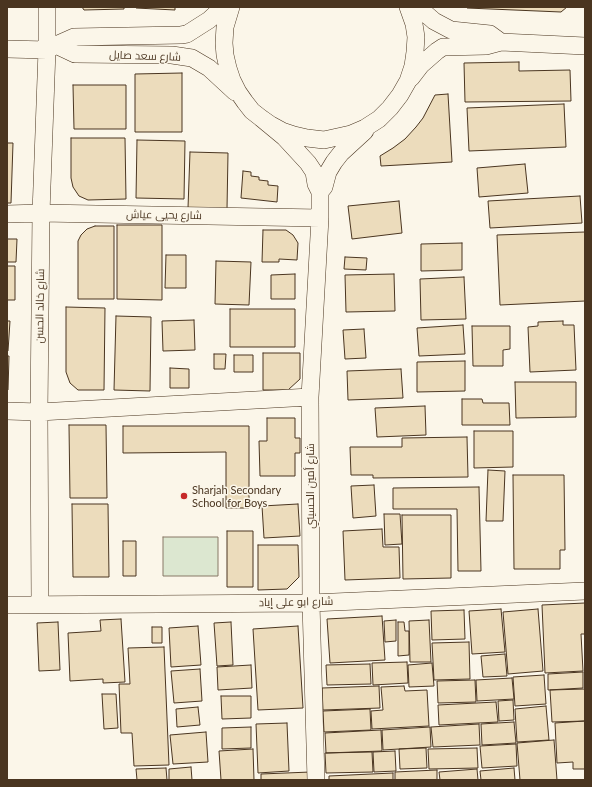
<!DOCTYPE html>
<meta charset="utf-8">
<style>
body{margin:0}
#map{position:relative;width:592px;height:787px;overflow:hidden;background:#fbf6e9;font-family:Lato,sans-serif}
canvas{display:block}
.frame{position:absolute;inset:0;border:8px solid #4a3520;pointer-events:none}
</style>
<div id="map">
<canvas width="592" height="787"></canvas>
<div class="frame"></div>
</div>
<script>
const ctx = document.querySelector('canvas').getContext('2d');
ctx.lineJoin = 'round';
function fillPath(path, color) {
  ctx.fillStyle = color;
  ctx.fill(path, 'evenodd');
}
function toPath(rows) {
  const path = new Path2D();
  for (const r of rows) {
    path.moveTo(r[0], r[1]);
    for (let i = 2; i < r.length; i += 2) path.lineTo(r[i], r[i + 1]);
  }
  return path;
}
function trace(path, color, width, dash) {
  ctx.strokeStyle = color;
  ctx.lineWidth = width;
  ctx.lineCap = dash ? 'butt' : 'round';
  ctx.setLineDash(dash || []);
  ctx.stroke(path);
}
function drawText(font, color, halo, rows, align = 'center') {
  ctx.font = font + ' Lato,Cairo,sans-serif';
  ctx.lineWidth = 3;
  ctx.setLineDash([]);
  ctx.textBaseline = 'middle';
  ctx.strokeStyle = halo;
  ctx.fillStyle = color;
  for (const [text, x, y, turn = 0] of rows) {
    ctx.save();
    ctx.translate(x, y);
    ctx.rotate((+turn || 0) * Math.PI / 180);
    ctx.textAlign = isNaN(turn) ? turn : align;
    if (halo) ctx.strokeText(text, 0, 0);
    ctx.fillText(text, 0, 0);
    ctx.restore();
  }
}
const green = toPath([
 [163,537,218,537,218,576,163,576,163,537]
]);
fillPath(green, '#dce7d0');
trace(green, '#887966', 1);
const building = toPath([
 [82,7,124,7,124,9,84,10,82,7],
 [136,7,175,7,175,10,136,8,136,7],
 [467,7,567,7,561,12,467,8,467,7],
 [519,62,519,71,570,70,571,101,465,102,464,63,519,62],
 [182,73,182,132,135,132,135,74,182,73],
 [73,85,126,85,126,129,74,129,73,85],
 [448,94,452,162,381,166,380,156,393,148,405,139,416,127,423,118,435,95,448,94],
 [564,104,566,147,469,151,467,108,564,104],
 [71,138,125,138,126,199,88,200,79,196,73,187,71,178,71,138],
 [137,140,185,141,184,199,136,198,137,140],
 [7,143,13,143,11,203,7,203,7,143],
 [190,152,228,153,227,209,188,208,190,152],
 [525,164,528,193,479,197,477,168,525,164],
 [243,171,251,172,251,176,259,177,259,180,268,181,268,185,278,186,277,202,241,198,243,171],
 [580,196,582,223,490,228,488,201,580,196],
 [399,201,402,233,352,239,348,206,399,201],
 [117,225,162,225,162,300,117,299,117,225],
 [95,226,114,226,114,299,78,299,78,241,81,235,87,229,95,226],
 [263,230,286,230,293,235,298,243,297,260,279,259,279,262,262,262,263,230],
 [585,232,585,301,500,305,497,235,585,232],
 [7,239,17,239,16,262,7,262,7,239],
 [462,243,462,270,421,271,421,244,462,243],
 [166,255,186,255,186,288,165,288,166,255],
 [345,257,367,258,366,270,344,269,345,257],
 [216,261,251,262,249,305,215,304,216,261],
 [7,266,15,266,15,300,7,300,7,266],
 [295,274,295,299,271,299,271,275,295,274],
 [394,274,395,311,346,312,345,275,394,274],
 [464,277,466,319,421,320,420,279,464,277],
 [66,307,105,308,104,390,78,390,70,383,66,372,66,307],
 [230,309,295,309,295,347,230,347,230,309],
 [116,316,151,317,150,391,114,390,116,316],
 [194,320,195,350,163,351,162,321,194,320],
 [7,321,10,321,8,351,7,351,7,321],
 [563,321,563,325,574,325,576,370,530,372,528,327,538,326,538,322,563,321],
 [463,325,465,354,419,356,417,328,463,325],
 [472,326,510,326,510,349,503,350,503,366,473,366,472,326],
 [364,329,366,358,345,359,343,330,364,329],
 [263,353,300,353,300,379,288,390,263,390,263,353],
 [214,354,226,354,225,369,214,369,214,354],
 [234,355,253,355,253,372,234,372,234,355],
 [7,356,9,356,8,390,7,390,7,356],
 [465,361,465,391,417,392,417,362,465,361],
 [170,368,189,369,189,388,170,388,170,368],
 [401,369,403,398,348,400,347,371,401,369],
 [515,382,576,382,576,417,516,418,515,382],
 [462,399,482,399,483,403,509,403,510,425,462,425,462,399],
 [425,406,426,435,377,437,375,408,425,406],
 [267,418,295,418,295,438,300,438,300,453,295,453,295,476,260,476,259,441,267,441,267,418],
 [69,425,106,425,107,498,70,498,69,425],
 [123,426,249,426,249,508,226,508,226,452,123,453,123,426],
 [474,431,513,431,513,467,474,468,474,431],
 [467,437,468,477,373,478,373,475,351,475,350,447,402,447,402,438,467,437],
 [488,470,505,471,503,521,486,521,488,470],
 [513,475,564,475,565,550,560,550,560,569,514,569,513,475],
 [374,485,376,516,353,518,351,486,374,485],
 [479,487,481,571,458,571,457,509,393,509,393,488,479,487],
 [72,504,108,504,109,577,73,577,72,504],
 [298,504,300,536,264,538,262,506,298,504],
 [384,514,400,514,402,544,385,545,384,514],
 [402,515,451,515,451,578,403,579,402,515],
 [382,529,383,547,399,547,400,578,345,580,343,531,382,529],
 [227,531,253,531,253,587,227,587,227,531],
 [123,541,136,541,136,576,123,576,123,541],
 [258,545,298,545,299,577,287,589,258,590,258,545],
 [585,603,585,634,581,634,583,671,545,673,542,605,585,603],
 [501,609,505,652,472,654,469,611,501,609],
 [538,609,543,671,508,674,503,612,538,609],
 [464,610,465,639,432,640,431,611,464,610],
 [382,616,385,660,330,663,327,619,382,616],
 [121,619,125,682,103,683,103,679,70,681,68,633,101,631,100,620,121,619],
 [396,620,396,641,385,642,384,621,396,620],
 [429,620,431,662,410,662,409,621,429,620],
 [58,622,60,670,39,671,37,623,58,622],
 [231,622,233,665,217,666,214,623,231,622],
 [398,622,404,622,405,631,409,631,409,655,398,656,398,622],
 [198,626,201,665,171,667,169,628,198,626],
 [298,626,303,708,258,710,253,629,298,626],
 [152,627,162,627,162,643,152,643,152,627],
 [469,642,470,679,434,680,432,643,469,642],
 [164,647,169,765,134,766,132,733,121,733,119,684,130,684,128,648,164,647],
 [505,654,507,676,483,677,481,656,505,654],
 [407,662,408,683,373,685,372,663,407,662],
 [432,663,434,686,409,687,408,665,432,663],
 [370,664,371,684,327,685,326,665,370,664],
 [251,665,252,688,218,690,217,667,251,665],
 [200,669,202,701,174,703,171,671,200,669],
 [583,672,583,688,548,690,548,674,583,672],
 [544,675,546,704,515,706,513,677,544,675],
 [512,678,514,699,477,701,476,680,512,678],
 [475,680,476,702,438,703,437,681,475,680],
 [379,686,380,708,323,710,322,688,379,686],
 [404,686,405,691,427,690,429,726,372,729,371,711,383,710,381,687,404,686],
 [585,689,585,721,552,722,550,690,585,689],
 [102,694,116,694,118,728,104,729,102,694],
 [221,696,251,696,251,718,222,719,221,696],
 [513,700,514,720,499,721,498,701,513,700],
 [496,702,498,722,439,725,438,705,496,702],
 [546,706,549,740,517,742,515,709,546,706],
 [198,707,200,725,177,727,176,709,198,707],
 [370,709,371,730,324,732,323,711,370,709],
 [585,721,585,769,573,769,573,762,557,763,555,723,585,721],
 [514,722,516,743,482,745,481,724,514,722],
 [287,723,289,771,258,773,256,724,287,723],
 [479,724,480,745,433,747,431,727,479,724],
 [251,727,251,748,222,749,222,728,251,727],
 [430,727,431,747,383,750,382,730,430,727],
 [381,730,382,751,326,753,325,733,381,730],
 [206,732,208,762,173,764,170,735,206,732],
 [554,740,557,780,520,780,517,743,554,740],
 [516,744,517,766,482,768,480,746,516,744],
 [426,748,427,768,400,769,399,749,426,748],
 [477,748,478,768,429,769,428,749,477,748],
 [253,749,254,780,221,780,219,751,253,749],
 [395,751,396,771,374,772,373,752,395,751],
 [372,752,373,772,326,773,325,753,372,752],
 [191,767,192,780,169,780,169,769,191,767],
 [166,768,167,780,137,780,136,769,166,768],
 [514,768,515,780,481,780,480,771,514,768],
 [477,769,478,780,440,780,439,772,477,769],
 [437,770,437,780,395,780,395,772,437,770],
 [311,772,311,780,261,780,261,774,311,772],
 [393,773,393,780,329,780,329,776,393,773]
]);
fillPath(building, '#ecdcbc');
trace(building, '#4a3520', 1);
const minor = toPath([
 [231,7,225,27,224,43,225,55,228,68,232,80,238,92,245,102,252,111,261,118,271,125,282,131,294,135,307,138,324,140,351,134,365,128,379,119,390,108,400,95,408,81,413,66,415,52,416,37,414,24,408,7],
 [418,7,434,21,451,30,490,34,501,42],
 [56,45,75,54,172,55,192,58,209,68,235,92],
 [7,49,47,50,56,45,74,37,181,35,187,34,209,20,223,7],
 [411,78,421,65,437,51,443,47,486,46,501,42,585,46],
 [261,118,284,137,308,163,314,172,316,184,320,192,320,218,310,397,311,603,316,780],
 [320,192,324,187,328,172,334,162,341,153,365,131],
 [7,214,41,213,320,218],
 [7,411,39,412,310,397],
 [7,605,311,603,585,591],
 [40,605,39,412,41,213,47,50,47,7]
]);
trace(minor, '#4a3520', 18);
trace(minor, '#fbf6e9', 17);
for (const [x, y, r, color] of [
 [184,496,4,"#c62828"]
]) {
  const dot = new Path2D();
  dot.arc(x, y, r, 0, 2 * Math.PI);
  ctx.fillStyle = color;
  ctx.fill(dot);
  trace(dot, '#fbf6e9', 1.5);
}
drawText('11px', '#4a3520', '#fbf6e9', [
 ["شارع سعد صايل",145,56,2],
 ["شارع يحيى عياش",164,215,1],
 ["شارع خالد الحسن",40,306,-89],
 ["شارع أمين الحسيني",310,486,-90],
 ["شارع ابو على إياد",296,602,-1]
]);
drawText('11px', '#4a3520', '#fbf6e9', [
 ["Sharjah Secondary",192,490],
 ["School for Boys",192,503]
], 'left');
</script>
